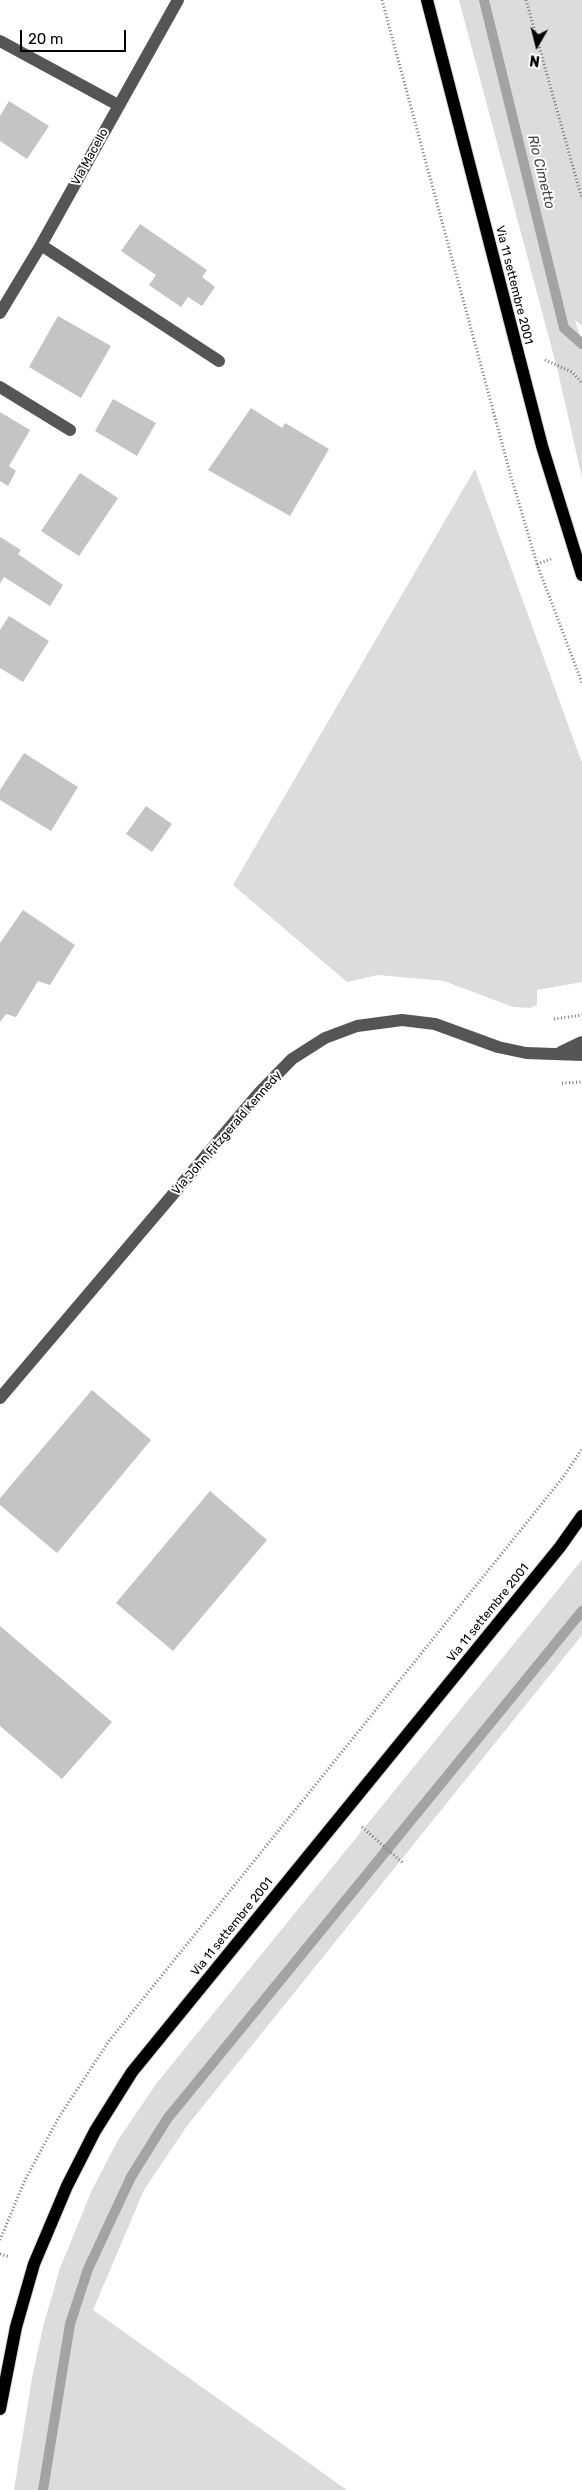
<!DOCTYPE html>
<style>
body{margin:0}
#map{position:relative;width:582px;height:2490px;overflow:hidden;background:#fff;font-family:Rubik,sans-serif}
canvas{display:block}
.north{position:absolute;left:512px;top:20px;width:50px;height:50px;-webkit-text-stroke:4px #fff;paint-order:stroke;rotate:188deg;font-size:14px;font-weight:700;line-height:20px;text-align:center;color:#000}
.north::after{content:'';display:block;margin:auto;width:18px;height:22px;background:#000;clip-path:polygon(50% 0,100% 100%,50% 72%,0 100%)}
.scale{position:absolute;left:20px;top:30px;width:106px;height:22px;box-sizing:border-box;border:2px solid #000;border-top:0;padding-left:6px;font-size:15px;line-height:18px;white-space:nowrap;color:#000;-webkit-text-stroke:4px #fff;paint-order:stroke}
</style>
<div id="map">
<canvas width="582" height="2490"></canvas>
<div class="north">N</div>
<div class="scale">20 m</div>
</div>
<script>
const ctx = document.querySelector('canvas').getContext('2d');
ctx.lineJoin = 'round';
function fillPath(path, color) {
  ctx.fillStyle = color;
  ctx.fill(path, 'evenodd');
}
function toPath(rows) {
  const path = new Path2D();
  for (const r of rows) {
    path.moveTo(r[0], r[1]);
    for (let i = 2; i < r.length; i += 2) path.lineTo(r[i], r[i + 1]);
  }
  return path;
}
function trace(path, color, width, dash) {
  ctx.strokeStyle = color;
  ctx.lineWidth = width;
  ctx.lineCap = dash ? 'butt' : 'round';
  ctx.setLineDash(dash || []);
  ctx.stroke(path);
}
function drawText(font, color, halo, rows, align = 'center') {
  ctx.font = font + ' Rubik,sans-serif';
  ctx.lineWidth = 4;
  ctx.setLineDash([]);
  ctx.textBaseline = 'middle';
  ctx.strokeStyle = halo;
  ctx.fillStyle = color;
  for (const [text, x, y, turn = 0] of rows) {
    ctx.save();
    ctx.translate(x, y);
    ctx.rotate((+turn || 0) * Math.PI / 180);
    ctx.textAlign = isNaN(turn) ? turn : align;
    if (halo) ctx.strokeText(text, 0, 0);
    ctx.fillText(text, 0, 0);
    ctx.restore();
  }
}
fillPath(toPath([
 [459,0,582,0,582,326,575,320,582,341,582,478,558,372],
 [475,469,582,763,582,982,537,990,537,1005,530,1008,513,1007,444,981,378,975,347,982,233,885],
 [582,1560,582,1635,187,2126,144,2190,93,2310,347,2490,14,2490,32,2378,43,2327,60,2268,92,2190,118,2140,156,2084]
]), '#dcdcdc');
trace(toPath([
 [484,0,564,328,582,344],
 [43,2490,70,2324,88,2269,131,2177,167,2119,582,1611]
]), '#a3a3a3', 10);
fillPath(toPath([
 [9,101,49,126,27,159,0,141,0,116],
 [140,224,207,270,202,277,215,287,202,306,188,297,181,307,149,285,156,275,121,251],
 [58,316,111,346,81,398,29,367],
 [113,399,156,423,137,456,95,431],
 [251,408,282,428,285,423,329,449,290,516,208,470],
 [0,412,30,430,9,466,16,471,8,486,0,481],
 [80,473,118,498,79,556,41,531],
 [0,537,21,550,18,554,63,585,50,606,4,577,0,584],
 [9,616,49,641,23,682,0,668,0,630],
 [24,753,78,787,51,831,0,800,0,790],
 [146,806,172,824,152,852,126,834],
 [23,910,75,945,50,985,38,981,16,1017,6,1014,0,1022,0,943],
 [92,1390,151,1440,57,1553,0,1505,0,1498],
 [210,1491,267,1540,173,1651,116,1603],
 [0,1626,112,1722,62,1779,0,1726]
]), '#c4c4c4');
const major = toPath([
 [427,0,542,446,582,575],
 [0,2409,16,2327,34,2264,67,2186,95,2131,132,2072,560,1547,582,1516]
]);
trace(major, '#dbdbdb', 14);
trace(toPath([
 [382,0,510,473,537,564,582,683],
 [526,0,582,199],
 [545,360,572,372,582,383],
 [537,564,551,559],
 [554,1019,582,1015],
 [562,1083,582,1082],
 [362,1827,403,1863],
 [0,2240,25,2180,59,2117,109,2041,520,1531,564,1476,582,1449],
 [0,2254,10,2257]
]), '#777', 3, [1, 2.5]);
trace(toPath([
 [0,41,118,105],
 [41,245,219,361],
 [0,313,41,245,178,0],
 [0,387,70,430],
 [561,1052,582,1042],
 [0,1398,259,1093,292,1059,325,1038,357,1026,402,1020,435,1024,498,1047,526,1053,582,1055]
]), '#555', 12);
trace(major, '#000', 12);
drawText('12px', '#000', '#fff', [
 ["Via Macello",90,157,-61],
 ["Via 11 settembre 2001",514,285,76],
 ["Via John Fitzgerald Kennedy",227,1133,-49],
 ["Via 11 settembre 2001",488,1613,-51],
 ["Via 11 settembre 2001",232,1927,-51]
]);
drawText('italic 14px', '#444', '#fff', [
 ["Rio Cimetto",541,172,76]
]);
</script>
